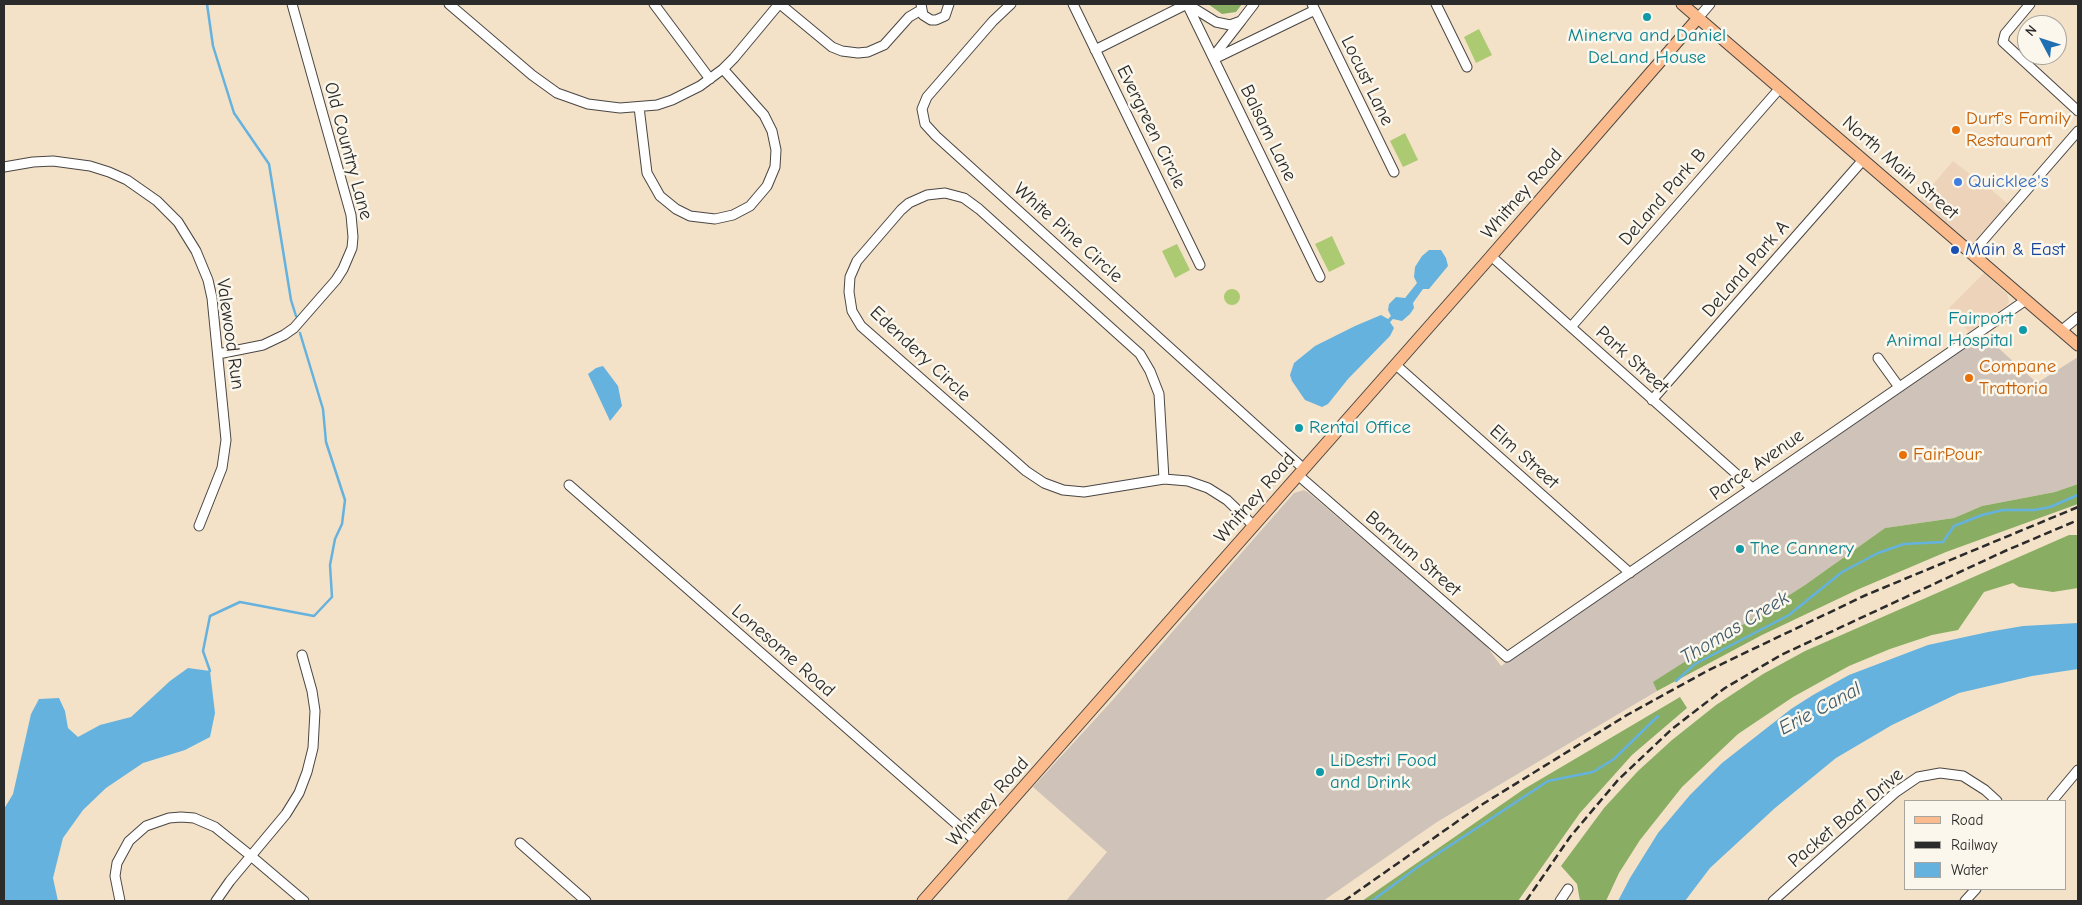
<!DOCTYPE html>
<style>
body{margin:0}
#map{position:relative;width:2082px;height:905px;overflow:hidden;background:#f4e2c8;font-family:"Comic Neue",sans-serif}
canvas{display:block}
.frame{position:absolute;inset:0;border:5px solid #2b2b2b;pointer-events:none}
.legend{position:absolute;left:1904px;top:800px;width:162px;height:90px;box-sizing:border-box;background:#fbf7ec;border:1px solid #a8a59f;margin:0;padding:6px 9px;list-style:none;font-size:15px;color:#2b2b2b}
.legend li{display:flex;align-items:center;gap:10px;height:25px}
.legend b{width:25px;border:1px solid #a8a59f}
.north{position:absolute;left:2017px;top:15px;width:50px;height:50px;box-sizing:border-box;background:#fbf7ec;border:1px solid #a8a59f;border-radius:50%;rotate:310deg;font-size:14px;font-weight:700;line-height:20px;text-align:center;color:#2b2b2b}
.north::after{content:'';display:block;margin:auto;width:18px;height:22px;background:#1f6fb2;clip-path:polygon(50% 0,100% 100%,50% 72%,0 100%)}
</style>
<div id="map">
<canvas width="2082" height="905"></canvas>
<div class="frame"></div>
<ul class="legend">
<li><b style="height:6px;background:#fbbb8c"></b>Road</li>
<li><b style="height:6px;background:#2b2b2b"></b>Railway</li>
<li><b style="height:14px;background:#65b2de"></b>Water</li>
</ul>
<div class="north">N</div>
</div>
<script>
const ctx = document.querySelector('canvas').getContext('2d');
ctx.lineJoin = 'round';
function fillPath(path, color) {
  ctx.fillStyle = color;
  ctx.fill(path, 'evenodd');
}
function toPath(rows) {
  const path = new Path2D();
  for (const r of rows) {
    if (r.length === 3) {
      path.moveTo(r[0] + r[2], r[1]);
      path.arc(r[0], r[1], r[2], 0, 2 * Math.PI);
      continue;
    }
    path.moveTo(r[0], r[1]);
    for (let i = 2; i < r.length; i += 2) path.lineTo(r[i], r[i + 1]);
  }
  return path;
}
function trace(path, color, width, dash) {
  ctx.strokeStyle = color;
  ctx.lineWidth = width;
  ctx.lineCap = dash ? 'butt' : 'round';
  ctx.setLineDash(dash || []);
  ctx.stroke(path);
}
function drawText(font, color, halo, rows, align = 'center') {
  ctx.font = font + ' "Comic Neue",sans-serif';
  ctx.lineWidth = 5;
  ctx.setLineDash([]);
  ctx.textBaseline = 'middle';
  ctx.strokeStyle = halo;
  ctx.fillStyle = color;
  for (const [text, x, y, turn = 0] of rows) {
    ctx.save();
    ctx.translate(x, y);
    ctx.rotate((+turn || 0) * Math.PI / 180);
    ctx.textAlign = isNaN(turn) ? turn : align;
    if (halo) ctx.strokeText(text, 0, 0);
    ctx.fillText(text, 0, 0);
    ctx.restore();
  }
}
fillPath(toPath([
 [1953,161,1978,180,1979,179,2009,205,1975,243,1967,242,1919,201],
 [1984,273,2007,294,2009,302,2006,306,1969,332,1949,308]
]), '#ecd3b9');
fillPath(toPath([
 [1983,334,2037,383,2078,357,2078,484,2055,492,1982,506,1954,518,1885,528,1805,585,1654,682,1657,691,1437,822,1323,901,1066,901,1107,852,1033,787,1110,703,1294,493,1304,490,1309,493,1486,645,1501,666]
]), '#cec2b9');
fillPath(toPath([
 [1479,29,1492,55,1476,63,1464,37],
 [1405,133,1418,160,1403,167,1390,141],
 [1332,236,1345,264,1329,272,1315,244],
 [1177,244,1190,270,1175,278,1162,251],
 [1232,297,8]
]), '#acca71');
fillPath(toPath([
 [1208,4,1242,4,1236,12,1222,14],
 [2078,484,2078,504,1946,552,1859,589,1762,635,1657,691,1653,682,1805,585,1885,528,1954,518,1982,506,2055,492],
 [2069,535,2078,535,2078,588,2053,592,2019,587,2013,583,1984,592,1958,630,1932,635,1890,649,1849,666,1793,697,1738,734,1682,787,1640,840,1619,873,1606,901,1580,901,1577,884,1561,866,1604,808,1638,771,1672,740,1716,705,1763,674,1805,651],
 [1680,697,1687,708,1632,755,1580,813,1518,901,1362,901,1524,789]
]), '#89ae63');
fillPath(toPath([
 [1429,250,1441,250,1446,258,1448,266,1429,289,1423,289,1413,303,1414,308,1410,314,1402,321,1393,319,1390,322,1394,328,1390,336,1348,379,1328,404,1322,407,1305,400,1292,381,1290,375,1294,363,1315,346,1355,326,1381,315,1388,319,1391,316,1388,310,1389,304,1396,297,1405,298,1417,283,1414,277,1415,267,1422,256],
 [603,366,618,386,622,406,610,421,588,374,596,368],
 [2078,623,2078,669,2032,676,1959,693,1892,725,1836,758,1775,808,1710,868,1685,901,1618,901,1630,878,1658,833,1690,795,1722,763,1791,709,1813,695,1849,675,1928,645,1988,632,2023,626],
 [188,668,210,671,215,713,210,737,185,750,143,763,106,788,83,810,63,838,53,878,58,901,4,901,4,809,13,794,31,714,39,699,59,698,65,711,68,728,78,737,100,725,131,717,170,681]
]), '#65b2de');
trace(toPath([
 [207,4,213,46,234,113,269,164,291,300,296,316],
 [210,671,203,651,210,616,240,602,314,616,332,597,330,565,335,539,342,524,345,500,326,442,323,409,300,333],
 [1676,681,1695,664,1789,615,1842,572,1878,553,1904,544,1943,542,1954,526,1982,515,2003,510,2035,510,2050,507,2078,495],
 [1372,901,1419,866,1548,781,1593,772,1614,759,1658,716]
]), '#65b2de', 2.5);
const minor = toPath([
 [449,4,532,75,557,93,588,104,620,108,657,105,672,100,700,86,723,69,734,58,779,4],
 [654,4,710,79],
 [780,4,832,47,842,51,858,53,868,52,884,45,909,17,921,10],
 [921,4,923,15,931,20,936,20,945,16,949,4],
 [1011,4,993,21,927,97,922,109,925,124,936,136,1304,469],
 [1073,4,1200,265],
 [1187,4,1216,22,1230,25,1241,21,1254,4],
 [1312,4,1394,172],
 [1436,4,1467,67],
 [2030,4,2005,34,2003,42,2078,111],
 [1698,18,1710,4],
 [1095,50,1187,4,1320,277],
 [1213,57,1241,21],
 [1214,59,1315,10],
 [639,107,647,173,660,196,676,209,690,216,715,219,733,215,750,206,767,186,775,167,776,150,772,131,764,115,723,69],
 [4,167,33,162,53,161,90,166,109,172,127,180,157,201,178,222,196,251,208,280,212,298,226,440,222,468,199,526],
 [945,193,964,198,979,209,1140,354,1150,371,1159,394,1164,479,1084,492,1063,490,1044,483,1026,471,861,326,852,311,849,292,850,277,857,261,901,210,909,203,927,195,945,193],
 [1972,253,2078,131],
 [1491,256,1751,487],
 [1571,327,1780,88],
 [2062,330,2078,317],
 [218,354,263,345,284,335,294,328,336,280,343,269,352,248,353,237,351,215,292,4],
 [1878,358,1899,387],
 [1396,365,1630,573],
 [1652,400,1863,160],
 [1298,475,1507,657,2026,300],
 [1164,479,1188,481,1208,488,1227,500,1254,526],
 [569,485,976,841],
 [2052,801,2078,770],
 [520,843,586,901],
 [120,901,115,876,117,863,129,841,146,826,169,818,181,817,194,818,215,827,251,856,304,901],
 [216,901,230,881,286,814,299,793,307,772,313,748,315,711,312,691,302,655],
 [1560,901,1568,889],
 [1773,901,1896,792,1918,777,1940,773,1963,776,1985,790,1997,801],
 [1965,901,1976,889]
]);
const major = toPath([
 [1682,4,2078,345],
 [923,901,1486,262,1698,18]
]);
trace(minor, '#494643', 11);
trace(major, '#494643', 13);
trace(minor, '#fff', 9);
trace(major, '#fbbb8c', 11);
trace(toPath([
 [1344,901,1478,807,1627,715,1707,671,1866,595,2078,507],
 [1526,901,1570,837,1618,780,1672,729,1725,688,1781,655,2005,551,2078,520]
]), '#2b2b2b', 2.5, [8, 4]);
for (const [x, y, r, color] of [
 [1647,17,5,"#0f9aa8"],
 [1956,130,5,"#e8710a"],
 [1958,182,5,"#3f7fe0"],
 [1955,250,5,"#1a4fb4"],
 [2023,330,5,"#0f9aa8"],
 [1969,378,5,"#e8710a"],
 [1299,428,5,"#0f9aa8"],
 [1903,455,5,"#e8710a"],
 [1740,549,5,"#0f9aa8"],
 [1320,772,5,"#0f9aa8"]
]) {
  const dot = new Path2D();
  dot.arc(x, y, r, 0, 2 * Math.PI);
  ctx.fillStyle = color;
  ctx.fill(dot);
  trace(dot, '#fbf7ec', 2);
}
drawText('19px', '#0d838f', '#fbf7ec', [
 ["Minerva and Daniel",1647,36,"center"],
 ["DeLand House",1647,58,"center"],
 ["Fairport",2013,319,"right"],
 ["Animal Hospital",2013,341,"right"],
 ["Rental Office",1309,428],
 ["The Cannery",1750,549],
 ["LiDestri Food",1330,761],
 ["and Drink",1330,783]
], 'left');
drawText('19px', '#2b2b2b', '#fbf7ec', [
 ["Locust Lane",1367,81,64],
 ["Evergreen Circle",1151,127,64],
 ["Balsam Lane",1268,133,64],
 ["Old Country Lane",348,151,75],
 ["North Main Street",1900,168,41],
 ["Whitney Road",1522,194,-49],
 ["DeLand Park B",1663,197,-49],
 ["White Pine Circle",1068,233,42],
 ["DeLand Park A",1746,269,-49],
 ["Valewood Run",230,334,82],
 ["Edendery Circle",920,354,43],
 ["Park Street",1632,360,42],
 ["Elm Street",1524,457,42],
 ["Parce Avenue",1757,465,-35],
 ["Whitney Road",1255,498,-49],
 ["Barnum Street",1413,554,41],
 ["Lonesome Road",783,651,41],
 ["Whitney Road",988,802,-48],
 ["Packet Boat Drive",1846,818,-40]
]);
drawText('19px', '#c56008', '#fbf7ec', [
 ["Durf's Family",1966,119],
 ["Restaurant",1966,141],
 ["Compane",1979,367],
 ["Trattoria",1979,389],
 ["FairPour",1913,455]
], 'left');
drawText('19px', '#366cbe', '#fbf7ec', [
 ["Quicklee's",1968,182]
], 'left');
drawText('19px', '#164399', '#fbf7ec', [
 ["Main & East",1965,250]
], 'left');
drawText('italic 20px', '#3f5a6a', '#fbf7ec', [
 ["Thomas Creek",1735,628,-31],
 ["Erie Canal",1820,709,-28]
]);
</script>
